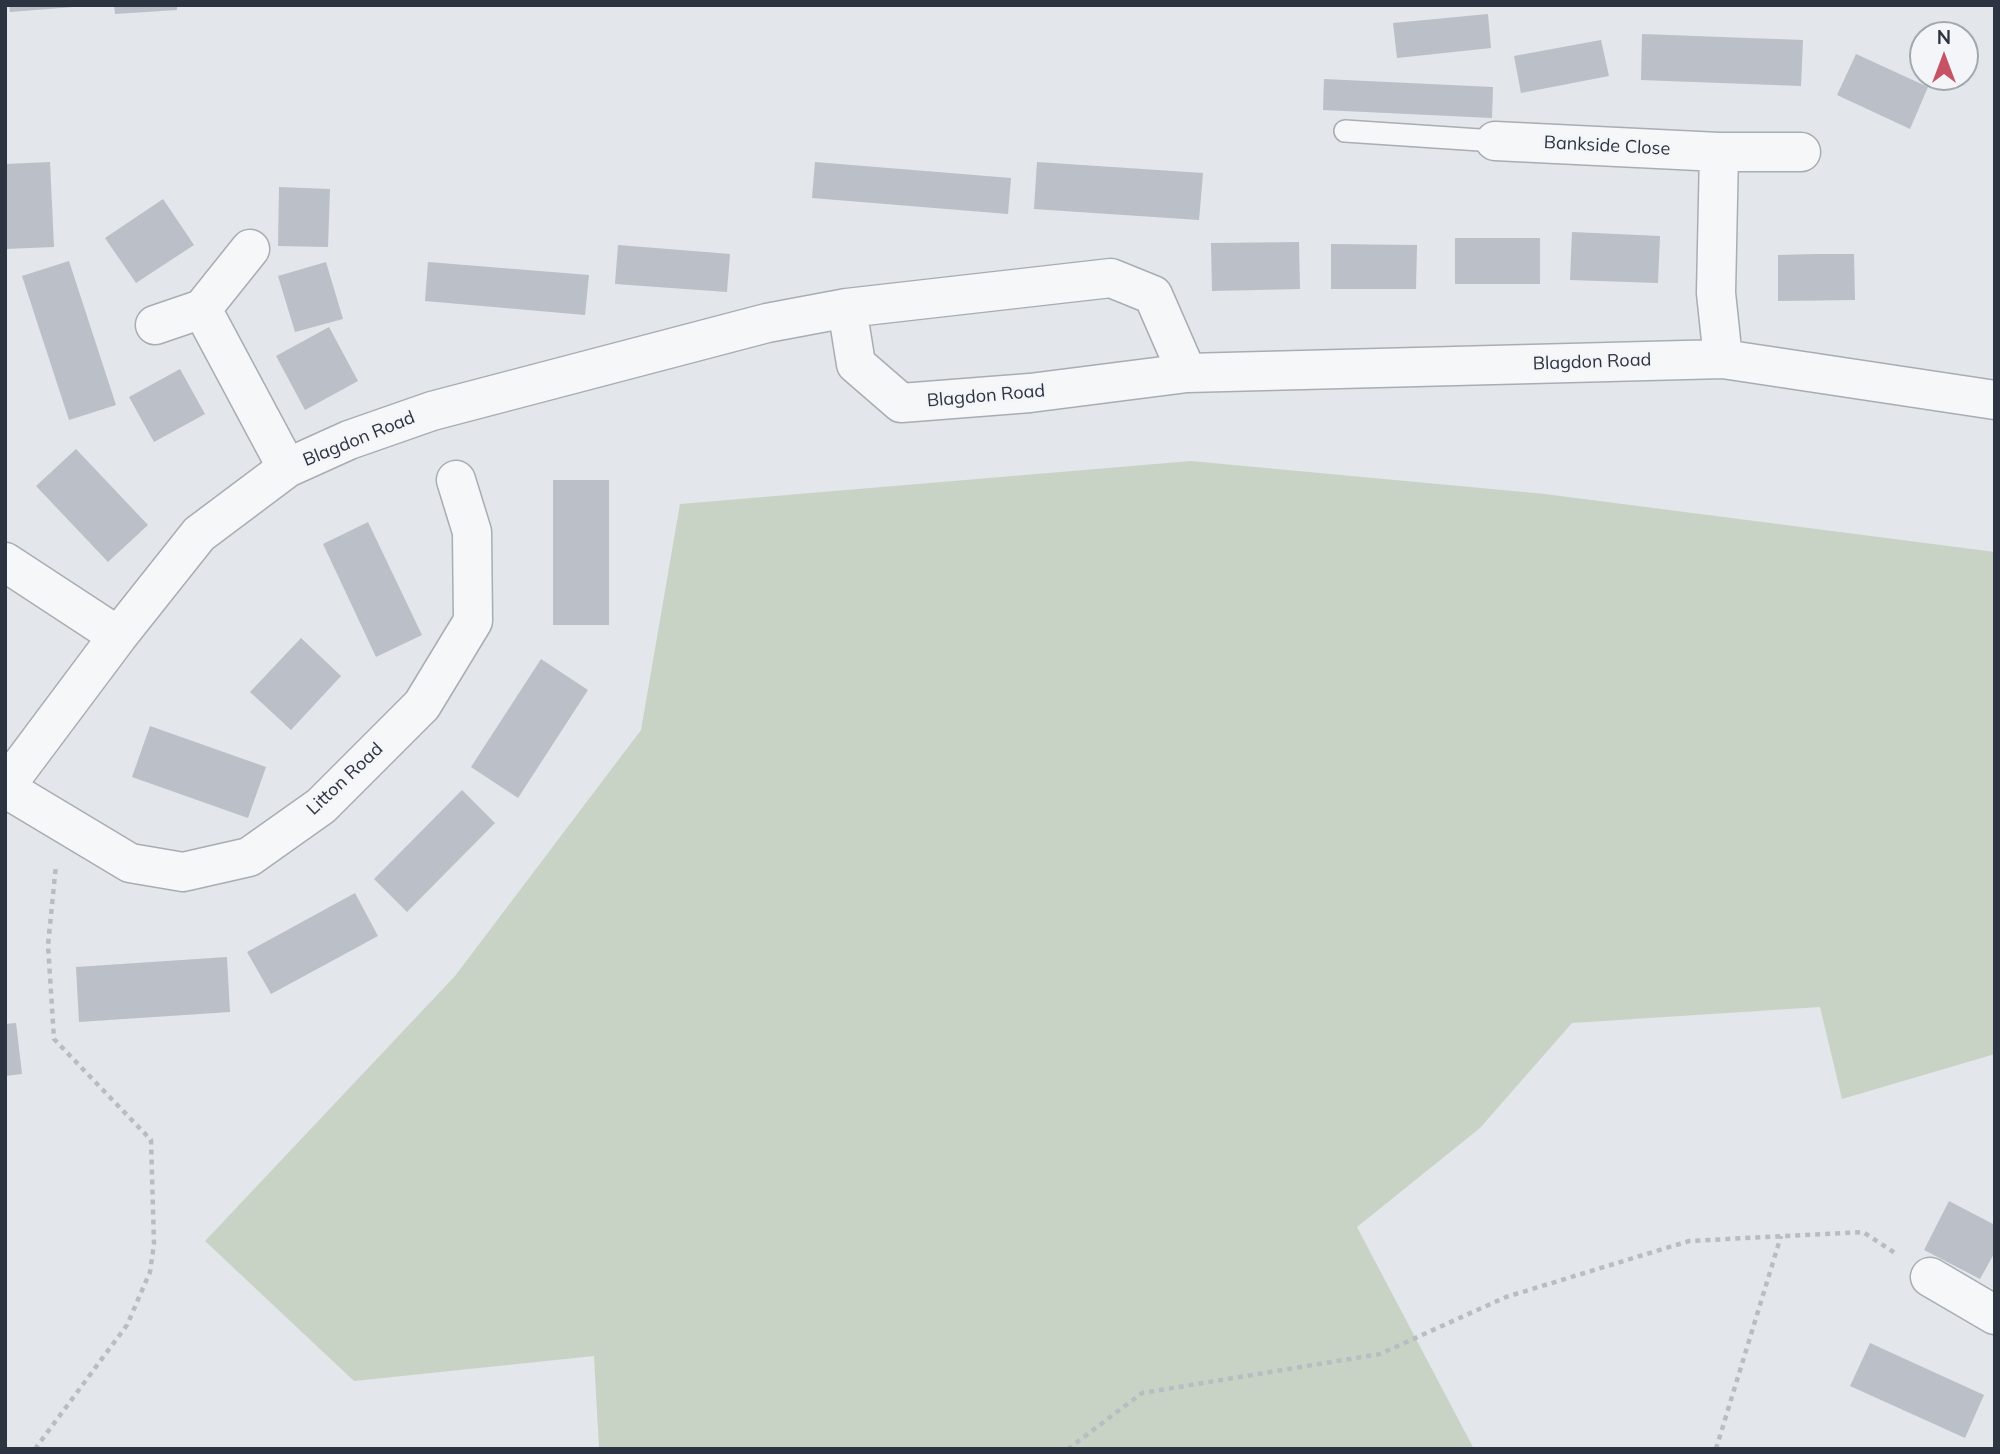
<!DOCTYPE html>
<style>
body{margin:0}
#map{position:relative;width:2000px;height:1454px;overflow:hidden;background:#e3e6ea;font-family:Mulish,sans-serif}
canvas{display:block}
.frame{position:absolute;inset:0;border:7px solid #2c3441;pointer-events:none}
.north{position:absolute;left:1909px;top:21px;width:70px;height:70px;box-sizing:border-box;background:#f3f5f8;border:2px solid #a3a8af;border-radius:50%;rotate:0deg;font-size:19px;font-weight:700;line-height:28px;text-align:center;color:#2c3441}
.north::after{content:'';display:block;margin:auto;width:24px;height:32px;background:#c55365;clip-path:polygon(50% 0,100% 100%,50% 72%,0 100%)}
</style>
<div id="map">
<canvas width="2000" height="1454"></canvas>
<div class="frame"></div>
<div class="north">N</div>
</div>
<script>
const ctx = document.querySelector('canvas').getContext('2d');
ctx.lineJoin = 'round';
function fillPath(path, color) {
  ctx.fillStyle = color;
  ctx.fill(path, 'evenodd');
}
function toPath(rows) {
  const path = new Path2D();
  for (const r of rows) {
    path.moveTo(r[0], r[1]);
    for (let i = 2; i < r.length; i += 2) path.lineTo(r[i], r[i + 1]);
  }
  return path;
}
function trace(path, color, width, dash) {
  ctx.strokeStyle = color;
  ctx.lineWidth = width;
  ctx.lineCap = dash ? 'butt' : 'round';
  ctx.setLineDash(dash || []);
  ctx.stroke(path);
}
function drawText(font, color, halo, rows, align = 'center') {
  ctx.font = font + ' Mulish,sans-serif';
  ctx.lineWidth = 5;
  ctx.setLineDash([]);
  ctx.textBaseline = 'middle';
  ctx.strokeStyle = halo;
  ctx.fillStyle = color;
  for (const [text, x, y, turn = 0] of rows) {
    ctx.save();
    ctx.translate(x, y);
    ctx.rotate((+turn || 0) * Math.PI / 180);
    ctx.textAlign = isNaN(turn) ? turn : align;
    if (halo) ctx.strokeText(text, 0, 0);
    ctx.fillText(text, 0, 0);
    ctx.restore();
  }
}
fillPath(toPath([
 [1191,461,1545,494,1995,552,1995,1054,1842,1099,1820,1007,1572,1023,1480,1128,1357,1227,1474,1449,599,1449,594,1356,354,1381,205,1241,455,976,641,730,680,504]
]), '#c9d3c5');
fillPath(toPath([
 [9,5,74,5,74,7,10,12],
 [114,5,177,5,177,10,115,14],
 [1488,14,1491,48,1397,58,1393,23],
 [1642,34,1803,40,1801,86,1641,80],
 [1601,40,1609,76,1521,93,1514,56],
 [1856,54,1928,87,1910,129,1837,95],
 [1324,79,1493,87,1492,118,1323,110],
 [50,162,54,247,5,249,5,164],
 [815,162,1011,178,1008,214,812,198],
 [1037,162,1203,173,1199,220,1034,209],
 [279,187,330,189,328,247,278,246],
 [163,199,194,245,136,283,105,238],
 [1572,232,1660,236,1658,283,1570,280],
 [1455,238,1540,238,1540,284,1455,284],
 [1299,242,1300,289,1212,291,1211,243],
 [1331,244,1417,245,1416,289,1331,289],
 [618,245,730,254,727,292,615,284],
 [1816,254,1854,254,1855,300,1778,301,1778,255],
 [69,261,116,405,69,420,22,276],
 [326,262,343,319,295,332,278,276],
 [428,262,589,275,585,315,425,301],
 [329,327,358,381,305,410,276,356],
 [180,369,205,414,154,442,129,397],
 [76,449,148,525,108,562,36,486],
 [553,480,609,480,609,625,553,625],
 [368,522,422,635,376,657,323,544],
 [301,638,341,676,291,730,250,692],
 [541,659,588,690,518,798,471,767],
 [150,726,266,767,248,818,132,777],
 [462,790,495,823,407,912,374,879],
 [355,893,378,936,271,994,247,952],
 [227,957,230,1012,79,1022,76,967],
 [16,1023,22,1074,5,1076,5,1024],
 [1949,1201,1995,1225,1995,1252,1980,1279,1924,1250],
 [1870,1343,1984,1395,1965,1438,1850,1386]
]), '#bbbfc7');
const lane = toPath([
 [1345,131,1495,141]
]);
const street = toPath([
 [1495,141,1719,152],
 [250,249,202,309,287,468],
 [847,308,856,364,901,403,1030,393,1187,373],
 [155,325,202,309],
 [1723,359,1716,293,1719,152,1801,152],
 [5,562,118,636],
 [5,787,118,636,199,534,287,468,349,440,432,411,767,323,847,308,1111,278,1153,295,1187,373,1723,359,1995,400],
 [5,788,130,863,183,872,249,857,321,806,422,705,473,621,472,532,456,480],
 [1930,1277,1995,1315]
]);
trace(lane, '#a8adb4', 24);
trace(street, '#a8adb4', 41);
trace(toPath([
 [35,1449,127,1325,150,1272,154,1244,151,1140,54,1039,48,945,56,865],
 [1068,1449,1142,1393,1380,1354,1506,1297,1689,1241,1863,1232,1898,1255],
 [1716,1449,1781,1236]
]), '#b9bcc2', 4.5, [5, 5]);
trace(lane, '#f6f7f9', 21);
trace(street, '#f6f7f9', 38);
drawText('18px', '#2c3441', '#f3f5f8', [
 ["Bankside Close",1607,146,3],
 ["Blagdon Road",1592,362,-2],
 ["Blagdon Road",986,396,-5],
 ["Blagdon Road",359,439,-22],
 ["Litton Road",345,779,-43]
]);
</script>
